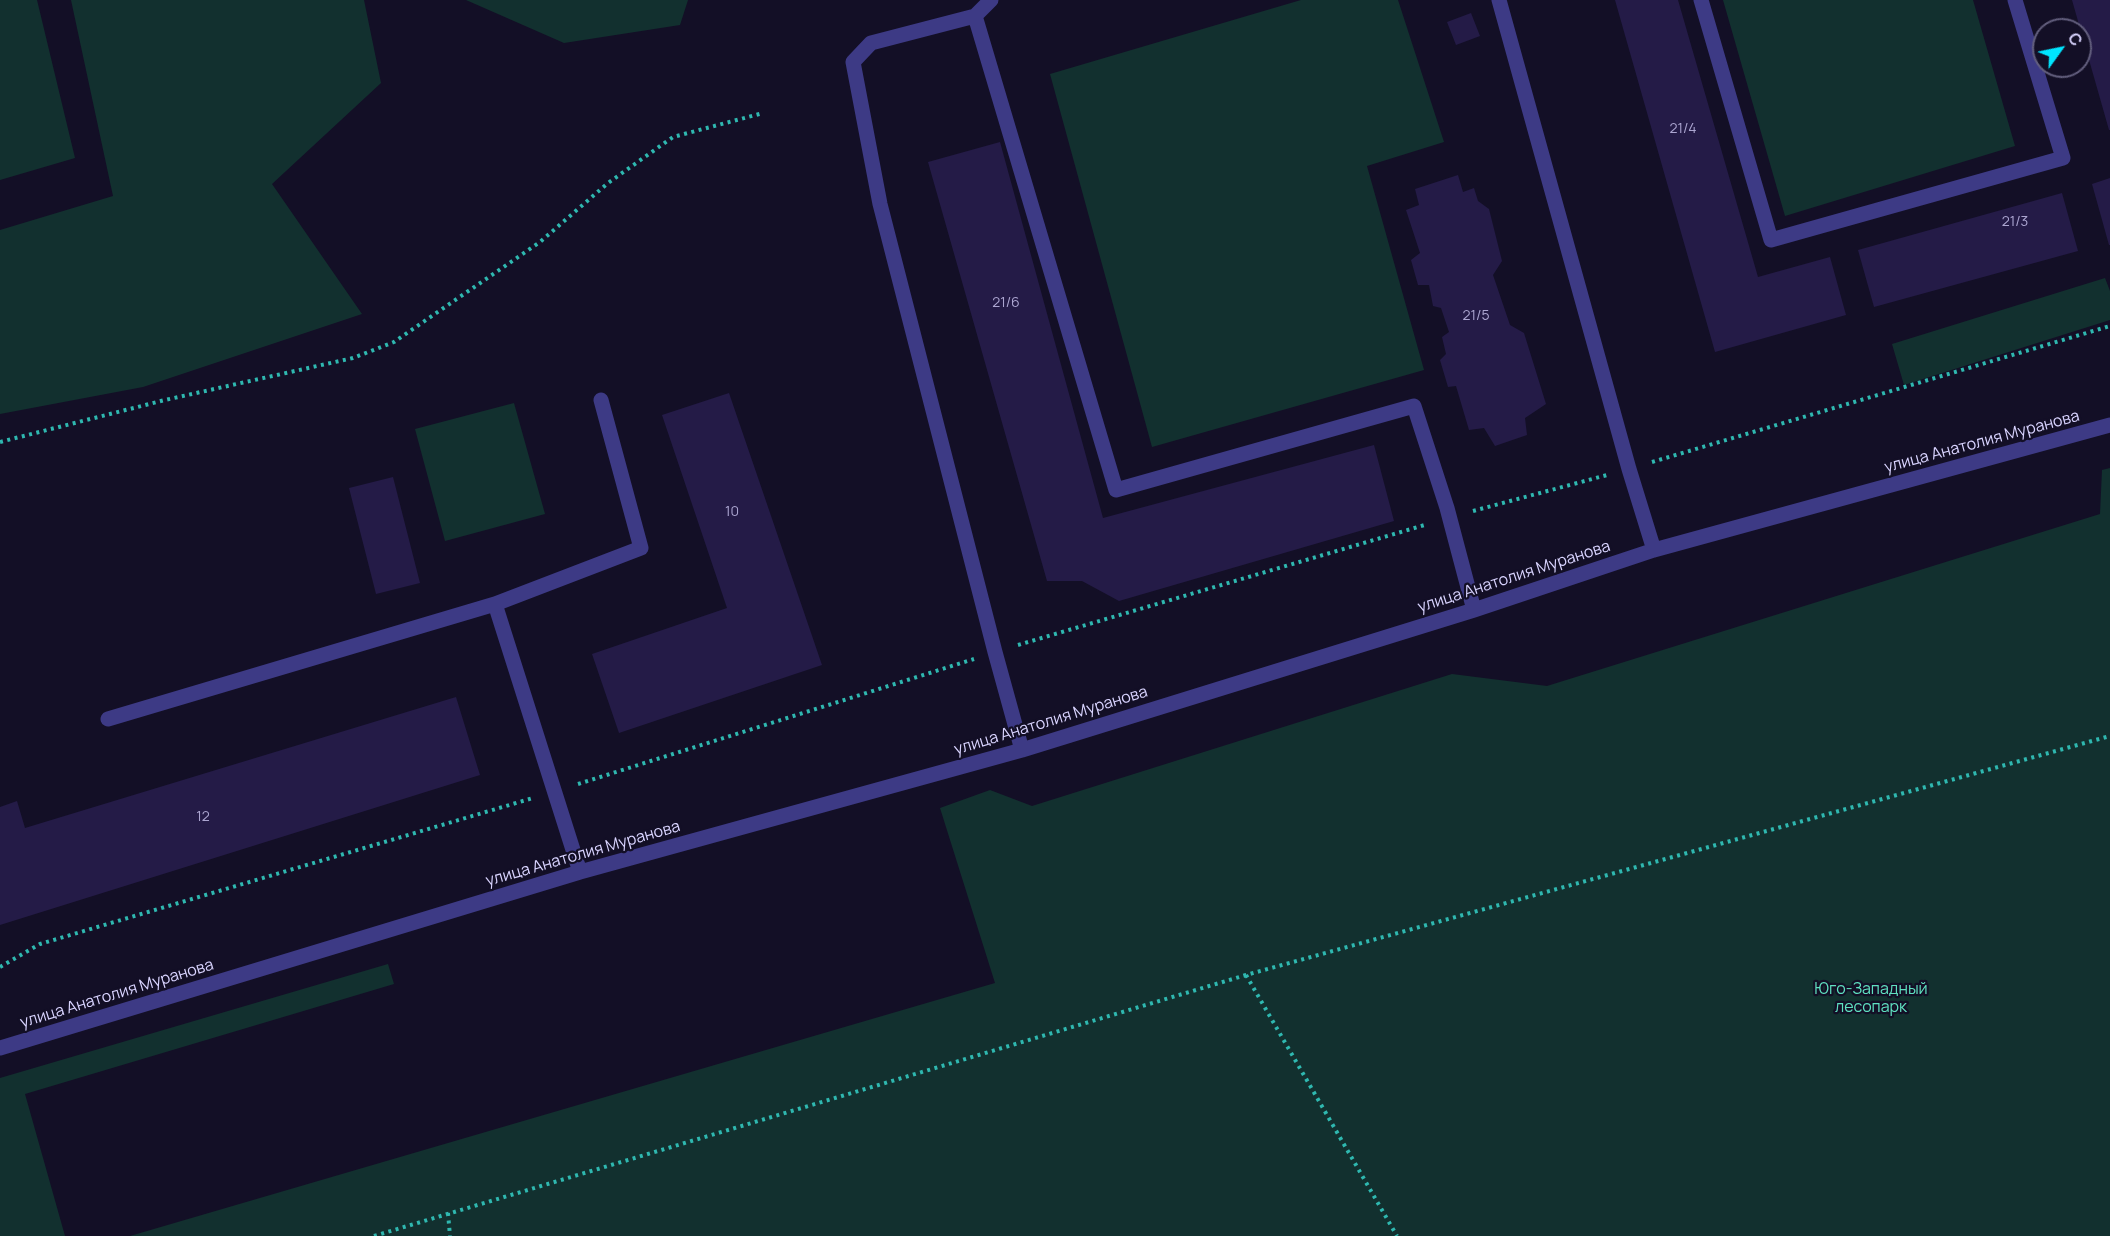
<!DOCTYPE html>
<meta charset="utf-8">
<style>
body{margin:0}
#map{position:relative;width:2110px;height:1236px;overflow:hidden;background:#130f26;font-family:Manrope,sans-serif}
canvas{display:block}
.north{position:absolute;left:2032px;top:18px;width:60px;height:60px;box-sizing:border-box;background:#130f26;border:2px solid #625e7d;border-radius:50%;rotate:57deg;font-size:16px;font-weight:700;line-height:24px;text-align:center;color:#d9d4ff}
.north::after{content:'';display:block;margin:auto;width:21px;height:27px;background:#00e5ff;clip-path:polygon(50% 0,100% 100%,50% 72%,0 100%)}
</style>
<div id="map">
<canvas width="2110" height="1236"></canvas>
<div class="north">С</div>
</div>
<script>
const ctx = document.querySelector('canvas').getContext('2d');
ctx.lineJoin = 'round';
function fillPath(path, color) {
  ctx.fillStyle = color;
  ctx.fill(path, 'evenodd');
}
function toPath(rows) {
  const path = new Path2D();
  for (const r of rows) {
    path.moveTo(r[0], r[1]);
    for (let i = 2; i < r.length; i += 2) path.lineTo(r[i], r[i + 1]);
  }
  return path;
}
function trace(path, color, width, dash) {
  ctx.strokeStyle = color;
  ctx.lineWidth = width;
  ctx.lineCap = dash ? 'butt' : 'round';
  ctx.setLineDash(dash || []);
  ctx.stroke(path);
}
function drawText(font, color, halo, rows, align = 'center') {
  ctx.font = font + ' Manrope,sans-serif';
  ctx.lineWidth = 4.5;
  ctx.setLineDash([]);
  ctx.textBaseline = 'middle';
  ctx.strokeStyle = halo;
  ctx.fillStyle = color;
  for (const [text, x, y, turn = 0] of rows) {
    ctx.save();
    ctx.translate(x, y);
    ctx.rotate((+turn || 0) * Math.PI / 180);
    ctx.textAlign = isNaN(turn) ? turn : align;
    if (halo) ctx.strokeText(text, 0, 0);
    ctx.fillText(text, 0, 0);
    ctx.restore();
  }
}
fillPath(toPath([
 [0,0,37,0,75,158,0,180],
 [71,0,364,0,381,83,272,184,362,314,143,387,0,414,0,230,113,196],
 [466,0,688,0,680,25,564,43],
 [1301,0,1398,0,1444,142,1367,166,1424,370,1152,447,1050,74],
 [1723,0,1973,0,2015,146,1785,216],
 [2105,278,2110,291,2110,320,1904,385,1892,344],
 [514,403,545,514,445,541,415,429],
 [2110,468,2110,1236,130,1236,995,983,940,808,990,790,1032,806,1452,674,1547,686,2100,514,2102,470],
 [388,964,394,984,25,1094,65,1236,0,1236,0,1078]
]), '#12302f');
fillPath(toPath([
 [1615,0,1678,0,1758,277,1830,257,1846,315,1715,352],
 [2072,0,2110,0,2110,130,2109,130],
 [1471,13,1480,36,1456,45,1447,22],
 [1000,142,1103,518,1374,445,1394,521,1119,601,1082,581,1047,581,928,162],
 [1458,175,1463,192,1474,188,1478,201,1489,209,1502,261,1493,275,1510,325,1524,333,1546,404,1525,418,1527,435,1495,446,1484,428,1469,430,1456,386,1448,387,1440,360,1446,354,1442,337,1449,332,1441,308,1433,306,1429,285,1418,285,1411,260,1420,253,1406,210,1419,205,1415,189],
 [2110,178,2110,245,2109,245,2092,184],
 [2062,193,2078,251,1874,307,1858,250],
 [729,393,822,665,619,733,592,654,727,608,662,415],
 [393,477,420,583,376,594,349,488],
 [456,697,480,775,0,925,0,807,17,801,25,828]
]), '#241b47');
trace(toPath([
 [0,442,165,400,353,358,394,342,540,242,608,183,673,137,763,113],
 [1652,462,2110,326],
 [1473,511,1607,475],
 [1018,645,1428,524],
 [578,784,974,659],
 [0,967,40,944,533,798],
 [1246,975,1397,1236],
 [448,1213,450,1236],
 [374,1236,1246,975,2110,736]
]), '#2fb8b0', 4, [3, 4.5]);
trace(toPath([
 [1499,0,1629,469,1654,550],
 [1701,0,1771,240,2063,158,2015,0],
 [975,16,991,0],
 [495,604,641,548,601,400],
 [108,719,495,604,580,872],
 [1022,750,995,652,880,204,853,62,871,43,975,16,1116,490,1414,406,1447,508,1474,610],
 [0,1048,580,872,1022,750,1474,610,1654,550,2110,425]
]), '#3d3a85', 15);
drawText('14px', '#aca6d1', null, [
 ["21/4",1683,129],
 ["21/3",2015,222],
 ["21/6",1006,303],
 ["21/5",1476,316],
 ["10",732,512],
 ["12",203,817]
]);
drawText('16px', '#d9d4ff', '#130f26', [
 ["улица Анатолия Муранова",1982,442,-15],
 ["улица Анатолия Муранова",1514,577,-18],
 ["улица Анатолия Муранова",1051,721,-17],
 ["улица Анатолия Муранова",583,854,-16],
 ["улица Анатолия Муранова",117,994,-17]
]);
drawText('16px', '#5fe0c0', '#130f26', [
 ["Юго-Западный",1871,990],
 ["лесопарк",1871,1008]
]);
</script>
